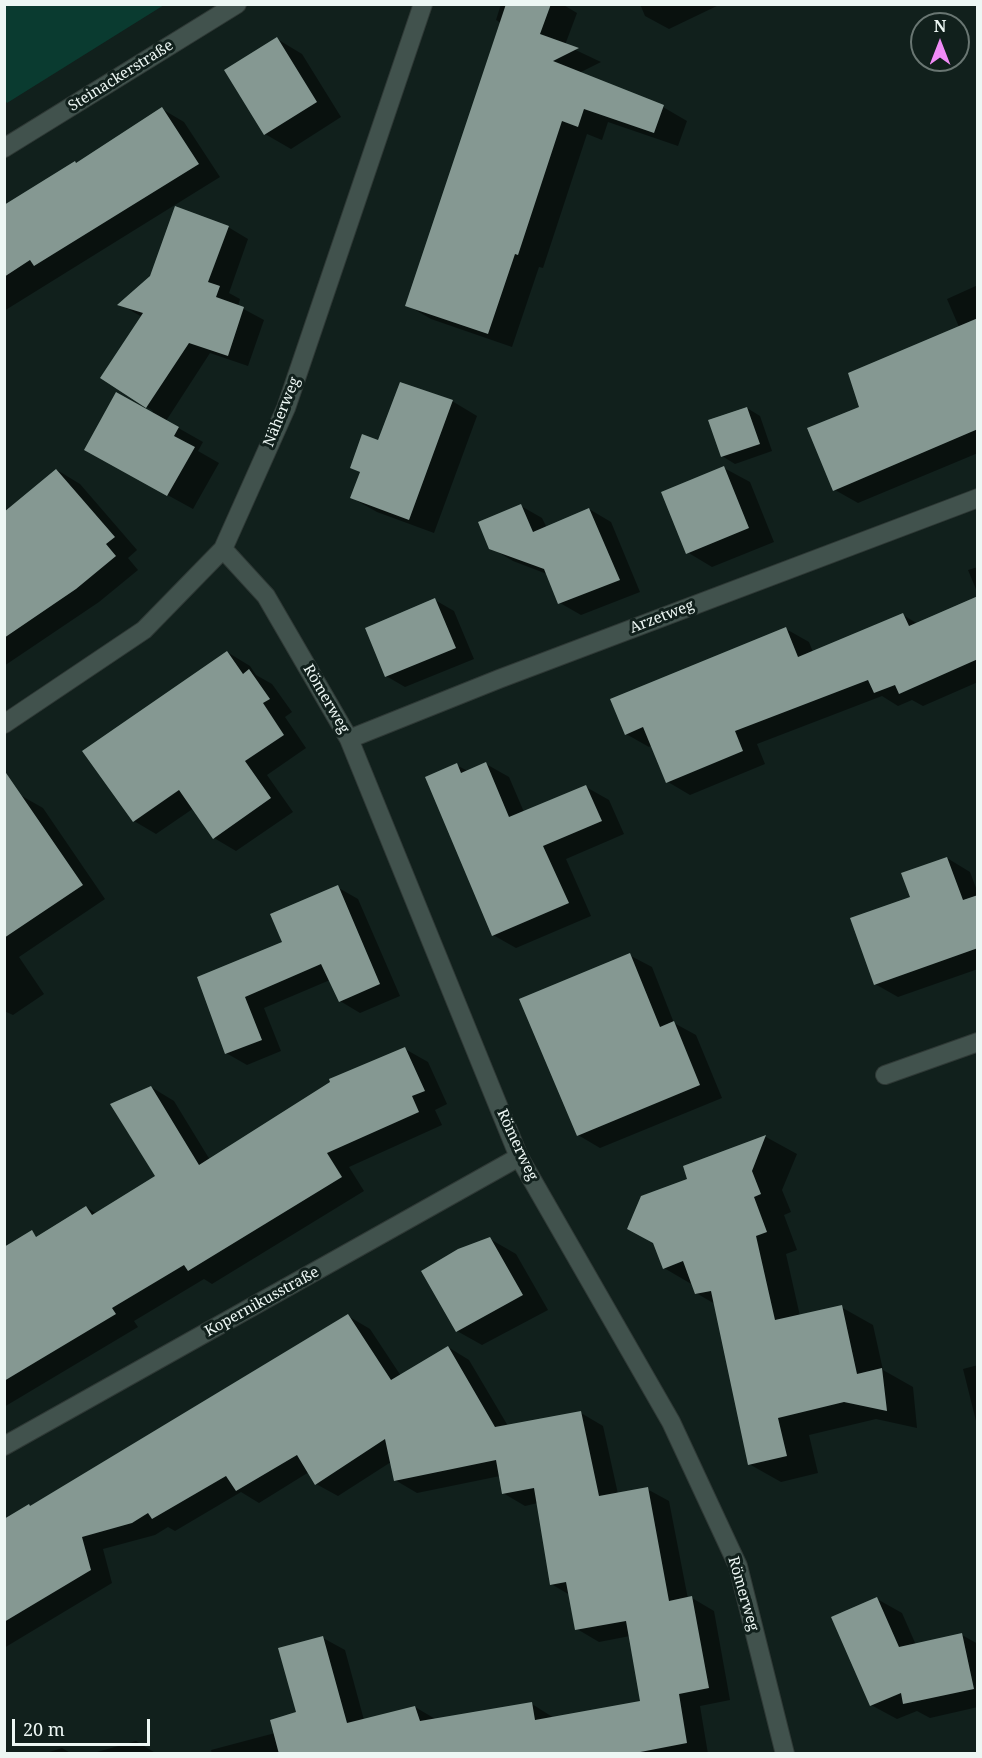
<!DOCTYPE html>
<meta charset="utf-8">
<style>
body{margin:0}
#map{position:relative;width:982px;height:1758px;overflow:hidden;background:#11201c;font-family:"Noto Serif",serif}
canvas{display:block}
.frame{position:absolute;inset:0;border:6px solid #edf7f4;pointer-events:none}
.north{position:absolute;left:910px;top:12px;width:60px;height:60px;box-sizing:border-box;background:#11201c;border:2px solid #697672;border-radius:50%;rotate:0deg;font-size:16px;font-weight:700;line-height:24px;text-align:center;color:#edf7f4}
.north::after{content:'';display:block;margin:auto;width:21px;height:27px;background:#f08bf6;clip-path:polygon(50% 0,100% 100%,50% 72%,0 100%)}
.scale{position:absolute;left:12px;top:1719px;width:138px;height:27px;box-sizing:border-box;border:3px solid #edf7f4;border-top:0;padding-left:8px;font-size:18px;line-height:21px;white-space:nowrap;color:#edf7f4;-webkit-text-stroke:4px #11201c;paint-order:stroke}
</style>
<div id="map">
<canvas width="982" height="1758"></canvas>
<div class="frame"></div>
<div class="north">N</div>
<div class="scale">20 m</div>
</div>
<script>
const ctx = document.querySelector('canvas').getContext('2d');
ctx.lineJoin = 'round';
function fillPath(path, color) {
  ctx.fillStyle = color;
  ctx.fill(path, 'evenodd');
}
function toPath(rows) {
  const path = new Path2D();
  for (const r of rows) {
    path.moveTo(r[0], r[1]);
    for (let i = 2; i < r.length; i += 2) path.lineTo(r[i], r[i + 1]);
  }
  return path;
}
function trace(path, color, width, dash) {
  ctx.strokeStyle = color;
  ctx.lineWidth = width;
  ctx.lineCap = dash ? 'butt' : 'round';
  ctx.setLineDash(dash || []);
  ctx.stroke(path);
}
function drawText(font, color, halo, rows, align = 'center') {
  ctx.font = font + ' "Noto Serif",serif';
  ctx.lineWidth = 6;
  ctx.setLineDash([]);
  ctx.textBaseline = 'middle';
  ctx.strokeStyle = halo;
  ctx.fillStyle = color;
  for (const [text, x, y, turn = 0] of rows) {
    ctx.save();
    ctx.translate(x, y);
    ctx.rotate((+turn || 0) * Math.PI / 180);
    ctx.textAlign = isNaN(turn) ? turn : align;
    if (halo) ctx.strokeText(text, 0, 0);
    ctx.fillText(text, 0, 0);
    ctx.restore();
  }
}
fillPath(toPath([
 [5,4,164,4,164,5,7,103,4,99]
]), '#0a3b30');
fillPath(toPath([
 [501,4,562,4,577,13,565,45,601,62,579,73,663,107,687,121,678,146,608,122,602,140,587,134,543,268,539,267,512,347,431,319,407,305,501,23,496,20],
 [640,4,721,4,669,29,645,16],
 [277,39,302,54,341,117,291,149,265,134,226,70],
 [162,109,184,122,220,177,4,311,4,209],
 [228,227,248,239,229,293,240,299,238,306,264,320,248,366,210,353,166,421,203,442,198,451,219,463,193,509,111,464,153,411,102,378,142,317,120,304],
 [978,285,978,453,858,503,835,490,860,408,959,327,947,299],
 [452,401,477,416,434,533,377,512,352,498,361,473,351,467,378,442],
 [747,408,760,416,772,451,735,464,722,456],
 [724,468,750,482,774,542,712,567,687,552],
 [57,470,80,484,137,550,128,558,138,570,99,602,4,666,4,536],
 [521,506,542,518,547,528,589,509,611,522,640,592,581,615,560,603,547,574,513,561,491,548],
 [978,567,978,594,968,570],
 [978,597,978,682,923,706,912,700,898,706,882,696,757,744,765,764,690,795,668,782,652,745,649,747,626,734,786,629,809,642,813,652,903,615,918,624],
 [435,600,454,611,474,659,405,687,386,676],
 [227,652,250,666,256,675,272,684,292,712,285,717,306,748,267,775,293,812,236,851,214,838,194,808,156,834,134,821],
 [486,764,509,777,524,812,586,787,609,800,624,834,566,859,591,916,516,948,493,935,456,765,468,771],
 [20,795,43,808,105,899,19,957,44,994,13,1015,4,1011,4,805],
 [947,858,970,872,978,893,978,969,898,997,875,984,912,898],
 [337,887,358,899,400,996,360,1013,340,1001,330,980,264,1008,281,1051,247,1065,226,1053,198,978,284,943],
 [629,955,652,967,674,1023,696,1035,722,1098,600,1148,578,1135],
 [405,1049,428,1062,447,1104,435,1110,442,1125,349,1167,364,1191,212,1284,204,1279,134,1321,138,1327,4,1407,4,1274,86,1207,97,1214,157,1177,151,1087,174,1101,210,1160],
 [766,1137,797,1154,782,1190,791,1212,784,1215,797,1250,786,1254,800,1316,841,1307,873,1325,883,1370,913,1387,917,1428,876,1419,809,1435,818,1473,781,1482,749,1464,715,1304,696,1293,693,1285,664,1268,689,1180,685,1167],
 [490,1239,516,1254,548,1310,482,1345,457,1331],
 [348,1316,370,1329,401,1376,448,1347,469,1360,508,1426,581,1413,603,1426,618,1494,647,1489,669,1501,688,1599,692,1598,714,1611,730,1700,700,1706,708,1754,212,1754,211,1750,275,1733,298,1714,323,1638,345,1650,364,1720,415,1707,437,1720,532,1704,554,1718,642,1702,630,1636,599,1642,577,1629,570,1595,551,1584,538,1503,525,1506,503,1493,500,1476,417,1493,395,1480,391,1462,338,1496,316,1484,309,1472,259,1503,241,1492,175,1531,168,1527,155,1535,103,1549,112,1583,4,1648,4,1521,32,1507],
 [978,1365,978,1429,963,1369],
 [877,1599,902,1613,916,1645,962,1635,978,1644,978,1707,930,1718,917,1711,897,1719,871,1705],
 [136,1741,157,1754,90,1754],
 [62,1748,72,1754,43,1754]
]), '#0007');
fillPath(toPath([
 [506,4,551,4,540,34,579,48,553,61,664,105,654,133,584,109,578,127,562,121,518,255,515,254,488,334,405,306],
 [277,37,317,102,264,135,224,70],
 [162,107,199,164,34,266,30,260,4,277,4,205,75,161,76,163],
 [175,206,229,226,208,282,220,286,216,297,244,307,228,356,189,343,146,408,100,378,143,313,117,305,150,276],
 [978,318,978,429,833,491,807,428,859,407,848,373],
 [400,382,453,400,409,520,350,498,360,472,350,468,362,434,378,440],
 [116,392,179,427,174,436,195,447,167,496,84,450],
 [747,407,760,444,721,457,708,420],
 [724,466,749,528,686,554,661,492],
 [56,469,115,537,106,544,116,556,76,589,4,638,4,512],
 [521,504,533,532,589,508,620,580,558,604,544,569,489,549,478,522],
 [978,596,978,659,899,694,895,685,874,693,868,680,735,731,743,751,666,783,643,727,625,735,610,699,786,627,798,657,903,613,909,626],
 [435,598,456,648,385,677,365,628],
 [227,651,243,674,249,669,270,699,263,703,284,735,245,761,271,798,213,839,179,790,133,822,82,751],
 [486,762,509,817,586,785,602,821,543,846,569,903,492,936,425,777,457,763,461,773],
 [4,770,83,885,4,938],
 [947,857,963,900,978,895,978,948,874,985,850,918,910,897,901,873],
 [338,885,380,984,339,1002,321,964,245,997,262,1040,225,1054,197,977,282,942,270,914],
 [630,953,660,1027,674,1021,700,1085,577,1136,519,999],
 [405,1047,425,1091,412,1096,419,1112,327,1153,342,1177,188,1271,184,1265,112,1308,116,1314,4,1381,4,1247,32,1230,36,1237,86,1206,92,1215,155,1176,110,1104,151,1086,199,1165,330,1082,329,1079],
 [766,1135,752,1171,761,1194,754,1197,767,1232,756,1236,775,1320,842,1305,857,1374,882,1368,887,1411,844,1402,778,1418,787,1456,748,1465,711,1291,695,1294,683,1261,663,1269,653,1243,627,1229,641,1196,687,1179,683,1166],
 [490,1237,523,1295,456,1332,421,1271,458,1249],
 [348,1314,391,1380,448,1346,495,1427,581,1411,599,1496,648,1487,669,1601,692,1596,709,1688,679,1694,687,1743,630,1754,279,1754,270,1720,296,1712,278,1648,323,1636,347,1723,415,1706,420,1721,532,1702,535,1720,640,1701,626,1621,575,1630,566,1582,550,1585,534,1488,502,1494,496,1460,394,1481,385,1439,315,1485,297,1455,236,1491,226,1476,152,1519,148,1513,132,1523,82,1537,91,1570,4,1622,4,1519,29,1504,30,1506],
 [877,1597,899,1647,962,1633,974,1689,903,1704,901,1693,870,1706,831,1617]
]), '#859892');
const minor = toPath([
 [4,148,237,4],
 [223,549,266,596,349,739,519,1157,671,1422,738,1566,785,1754],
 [4,724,144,630,223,549,286,408,423,4],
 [349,739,499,679,978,498],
 [885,1075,978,1042],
 [4,1446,519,1157]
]);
trace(minor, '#2f3936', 20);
trace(minor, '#41524d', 18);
drawText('15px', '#edf7f4', '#11201c', [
 ["Steinackerstraße",121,76,-32],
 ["Näherweg",282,412,-68],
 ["Arzetweg",662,617,-21],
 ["Römerweg",326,699,60],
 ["Römerweg",517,1145,65],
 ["Kopernikusstraße",262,1302,-29],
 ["Römerweg",743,1594,74]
]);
</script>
